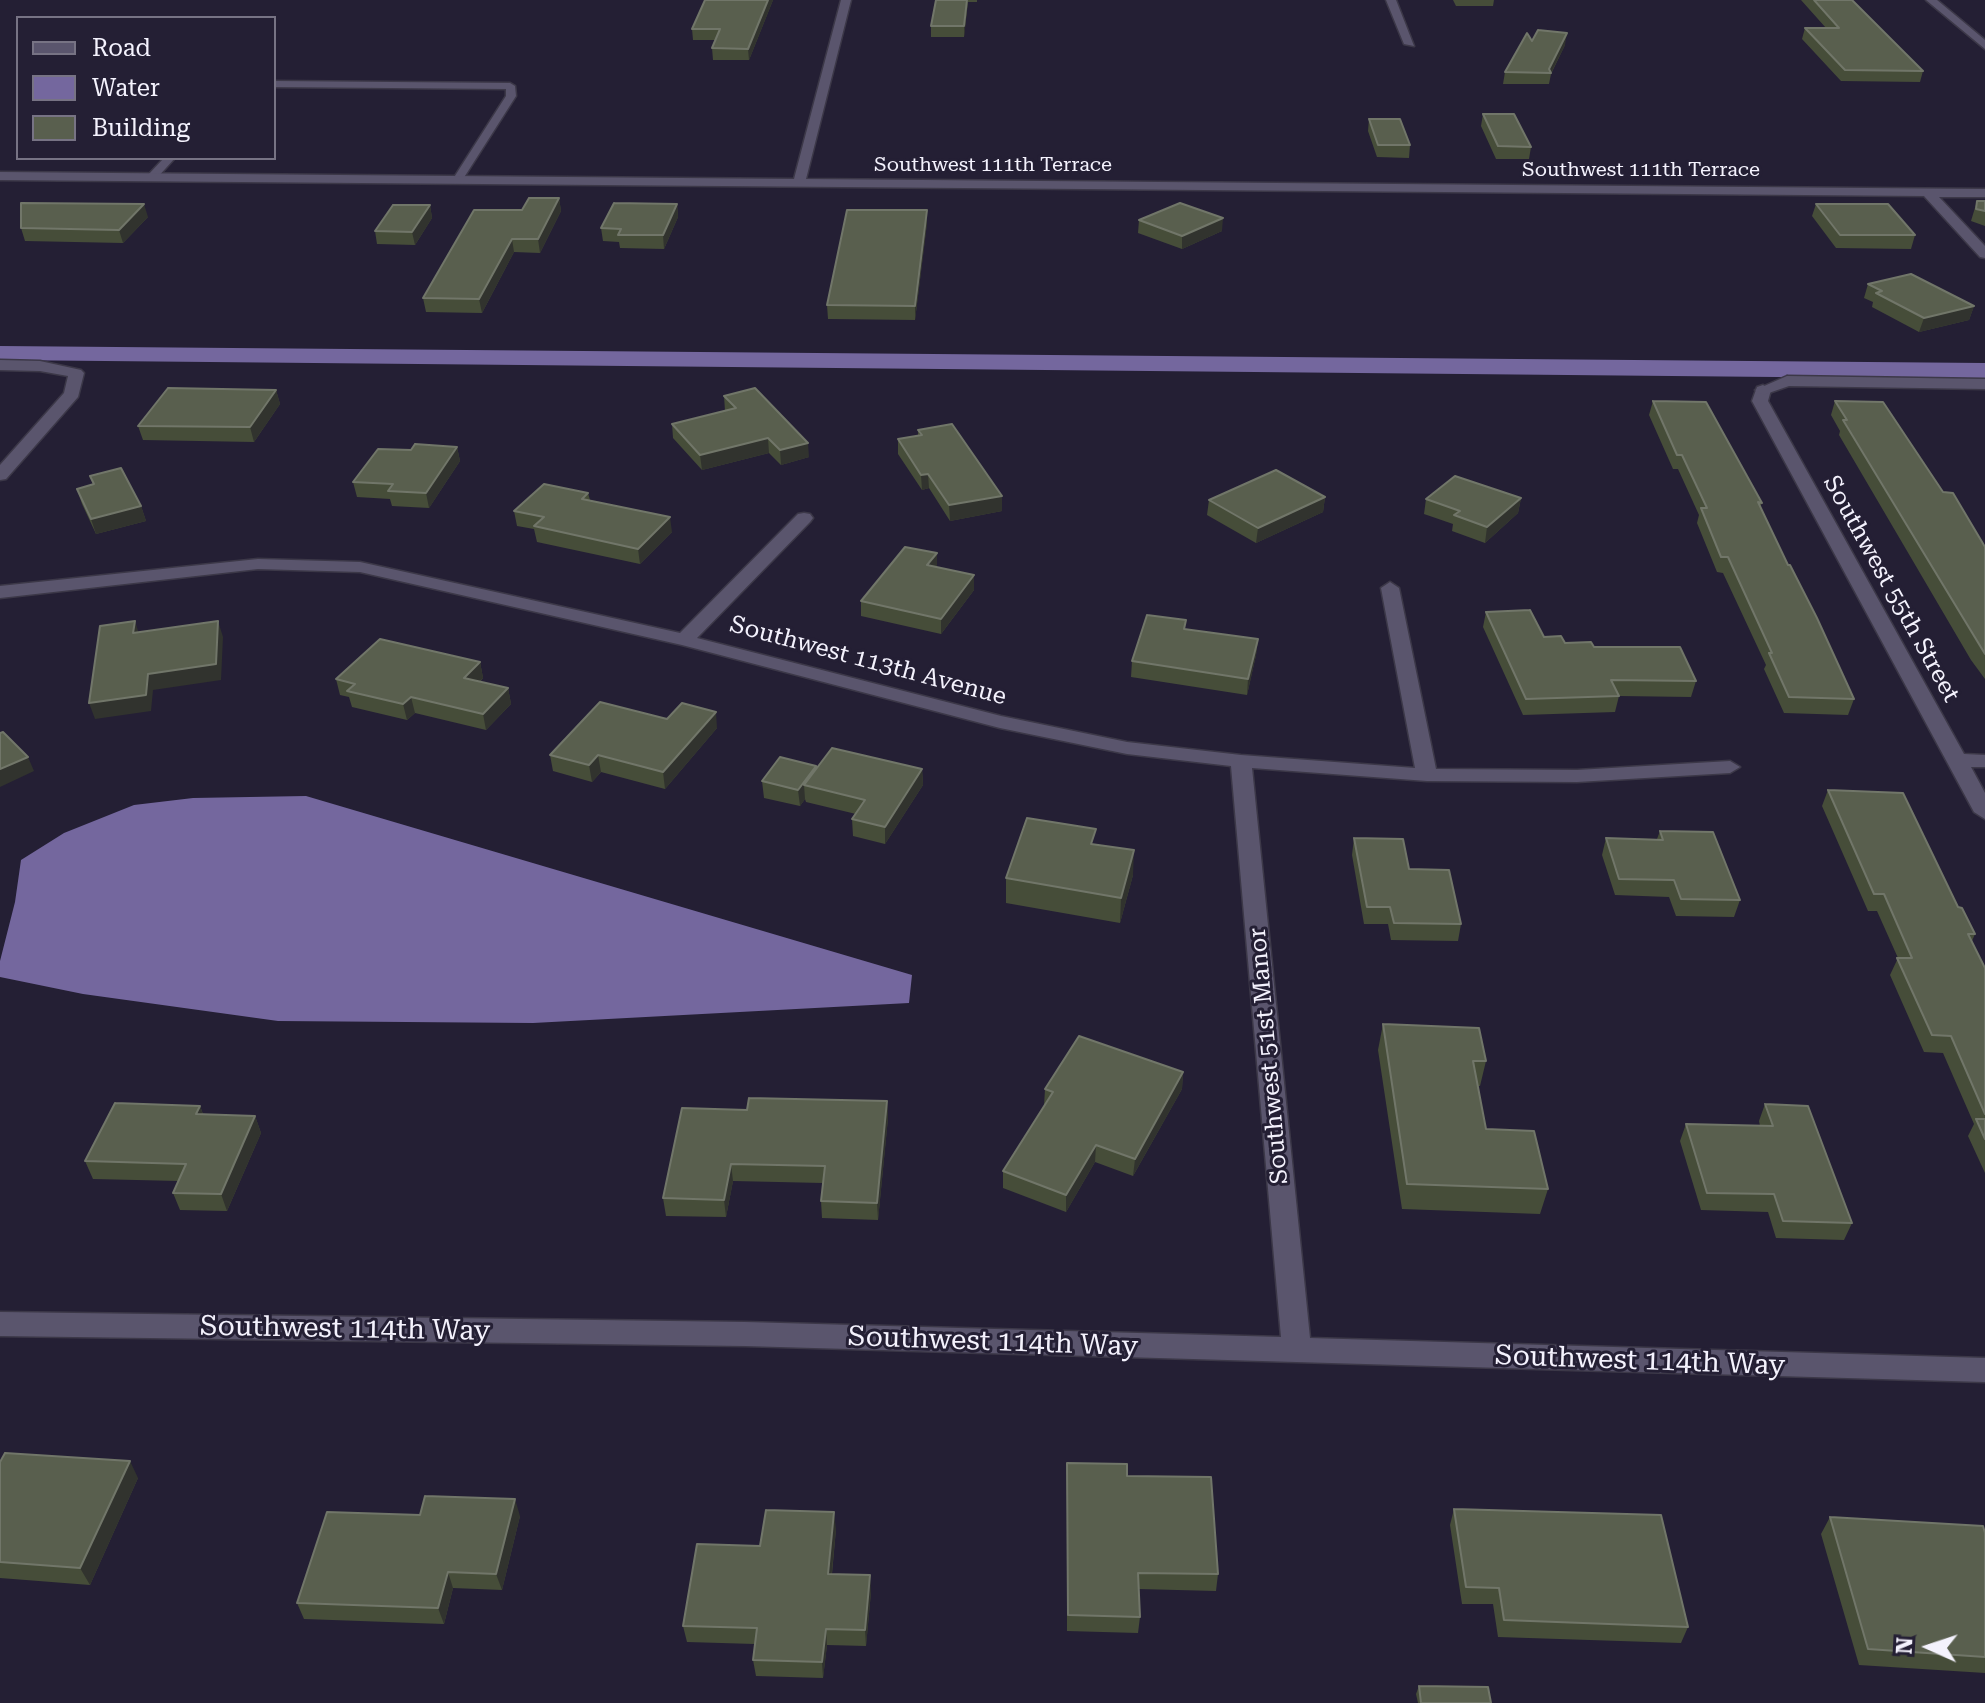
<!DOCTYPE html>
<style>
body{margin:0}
#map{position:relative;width:1985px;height:1703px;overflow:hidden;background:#241f34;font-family:"Roboto Serif",serif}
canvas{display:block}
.legend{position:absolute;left:16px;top:16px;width:260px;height:144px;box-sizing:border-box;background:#241f34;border:2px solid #777384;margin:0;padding:10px 14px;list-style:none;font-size:24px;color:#f4f2fd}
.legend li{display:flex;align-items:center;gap:16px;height:40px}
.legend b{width:40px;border:2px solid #777384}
.north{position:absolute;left:1889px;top:1607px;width:80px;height:80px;-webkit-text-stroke:6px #241f34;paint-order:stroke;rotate:273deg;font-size:22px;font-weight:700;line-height:32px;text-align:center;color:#f4f2fd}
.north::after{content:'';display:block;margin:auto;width:28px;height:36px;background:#f4f2fd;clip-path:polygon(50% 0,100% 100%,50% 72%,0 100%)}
</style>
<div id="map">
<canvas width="1985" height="1703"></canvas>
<ul class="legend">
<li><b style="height:10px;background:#5a556d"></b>Road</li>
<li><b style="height:22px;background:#74679e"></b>Water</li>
<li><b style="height:22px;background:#595f4e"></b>Building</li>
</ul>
<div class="north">N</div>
</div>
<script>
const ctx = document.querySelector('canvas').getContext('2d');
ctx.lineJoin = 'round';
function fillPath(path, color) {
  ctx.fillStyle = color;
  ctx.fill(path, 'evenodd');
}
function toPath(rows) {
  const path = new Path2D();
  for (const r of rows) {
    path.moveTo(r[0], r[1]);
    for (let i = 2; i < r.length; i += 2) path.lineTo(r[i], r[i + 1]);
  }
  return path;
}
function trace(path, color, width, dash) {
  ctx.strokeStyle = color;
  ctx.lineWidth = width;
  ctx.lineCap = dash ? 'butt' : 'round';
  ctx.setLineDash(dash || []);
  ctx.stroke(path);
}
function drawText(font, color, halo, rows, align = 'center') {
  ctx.font = font + ' "Roboto Serif",serif';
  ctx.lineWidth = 6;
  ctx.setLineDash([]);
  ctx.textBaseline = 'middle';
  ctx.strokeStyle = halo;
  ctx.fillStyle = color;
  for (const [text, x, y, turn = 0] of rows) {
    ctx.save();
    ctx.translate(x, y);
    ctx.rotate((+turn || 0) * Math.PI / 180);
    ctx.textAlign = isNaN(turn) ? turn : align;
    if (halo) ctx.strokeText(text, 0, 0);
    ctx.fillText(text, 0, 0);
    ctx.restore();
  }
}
fillPath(toPath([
 [306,796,912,975,909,1003,533,1023,278,1021,83,994,0,977,0,961,15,902,21,860,64,833,134,805,193,798]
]), '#74679e');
fillPath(toPath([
 [0,346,1985,363,1985,379,0,360,0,346]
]), '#74679e');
const service = toPath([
 [274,81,510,83,515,86,516,96,463,179,458,182,453,179,506,96,506,89,274,87,274,81],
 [164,158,175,158,156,179,148,179,148,175,164,158]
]);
const minor = toPath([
 [841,0,851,0,806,179,1985,189,1985,197,1939,197,1985,246,1985,258,1980,257,1924,196,0,180,0,172,794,179,841,0],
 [1386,0,1396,0,1414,46,1404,44,1386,0],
 [1926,0,1937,0,1985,40,1985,49,1926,0],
 [0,360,40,361,81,370,84,373,78,397,6,479,0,480,0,465,64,393,68,376,40,371,0,370,0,360],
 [1763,385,1771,390,1768,401,1964,754,1985,755,1985,767,1971,767,1985,793,1985,819,1974,812,1752,401,1757,387,1763,385],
 [804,513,810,514,813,518,810,522,697,638,1001,716,1127,742,1241,755,1415,768,1381,588,1390,582,1399,588,1436,769,1577,770,1730,761,1740,767,1730,773,1577,782,1427,781,1252,768,1310,1338,1985,1358,1985,1382,745,1346,0,1336,0,1312,745,1322,1281,1337,1231,766,1127,754,1000,728,682,645,360,572,258,569,0,598,0,586,258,559,360,562,680,633,798,514,804,513]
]);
const tertiary = toPath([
 [1787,376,1985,379,1985,389,1789,386,1763,395,1755,390,1787,376]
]);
trace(service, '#3c3848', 3);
trace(minor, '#3c3848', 3);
trace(tertiary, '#3c3848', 3);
fillPath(service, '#5a556d');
fillPath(minor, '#5a556d');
fillPath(tertiary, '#5a556d');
fillPath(toPath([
 [705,0,773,0,749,60,713,60,712,48,715,40,693,40,692,29],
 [936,0,977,0,977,2,968,2,964,37,931,37,931,26],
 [1453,0,1494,0,1493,6,1456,6],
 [1801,0,1852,0,1923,71,1920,82,1841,81,1802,39,1805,28,1826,28],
 [1532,41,1565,45,1551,74,1549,84,1503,84,1505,72],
 [1483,114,1531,147,1529,159,1496,159,1481,126],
 [1369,119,1410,145,1409,158,1377,157,1368,131],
 [559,198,561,211,540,253,514,252,482,313,426,312,423,298,522,210],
 [1977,201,1985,201,1985,226,1971,221],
 [677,204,678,217,664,249,620,248,619,242,603,241,601,228],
 [1816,204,1915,235,1911,249,1836,248,1812,216],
 [430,205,432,218,415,245,377,244,375,231],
 [927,210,927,223,915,320,828,319,827,305],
 [148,217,123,243,25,241,21,228],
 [1139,220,1222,231,1182,249,1138,233],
 [1868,284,1974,306,1969,320,1919,332,1872,307,1873,302,1864,298],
 [276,390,280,404,254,442,143,440,138,426],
 [724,396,809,457,781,465,769,453,702,470,673,438,672,424,725,411],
 [1653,401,1762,503,1760,507,1788,565,1854,699,1848,715,1784,713,1764,669,1766,665,1723,573,1717,572,1697,523,1699,515,1678,469,1673,469,1649,415],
 [1835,401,1943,492,1985,547,1985,679,1971,660,1839,435,1840,431,1831,415],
 [918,430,1002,496,1002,511,950,521,929,488,922,490,898,454,898,439,918,436],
 [457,447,460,461,429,508,392,506,390,499,357,497,353,482,411,450],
 [90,476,141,506,146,521,96,534,82,504,77,489,93,485],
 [588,493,590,500,672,532,640,564,537,542,534,529,517,526,514,511],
 [1325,497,1323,512,1256,543,1207,515,1209,500],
 [1521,498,1518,513,1485,543,1452,531,1453,524,1424,514,1426,499],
 [937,567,974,590,941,634,861,616,861,601],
 [1486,612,1544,637,1565,643,1594,647,1696,681,1691,697,1619,696,1615,712,1523,715,1483,627],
 [1186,629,1258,639,1256,655,1247,695,1131,677,1132,661],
 [480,662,483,678,480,682,508,688,511,704,486,730,415,713,407,720,352,707,349,697,340,695,336,679],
 [667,719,717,728,665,789,601,772,592,782,553,771,550,755],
 [817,768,922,769,923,785,885,844,853,836,852,819,856,814,806,802,805,799,800,806,764,798,762,781],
 [1828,790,1958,907,1975,934,1972,941,1985,968,1985,1173,1968,1136,1974,1124,1943,1053,1924,1052,1890,975,1898,958,1877,911,1868,911,1822,806],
 [1660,831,1740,900,1734,917,1676,916,1669,897,1615,895,1602,855,1606,838,1657,839],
 [1354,838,1409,869,1461,924,1458,941,1391,940,1388,924,1364,924,1352,855],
 [1133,875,1120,923,1006,903,1006,878],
 [1383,1024,1486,1061,1480,1086,1478,1086,1486,1129,1548,1189,1540,1214,1402,1209,1378,1050],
 [1183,1072,1182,1089,1133,1176,1095,1162,1066,1212,1003,1188,1003,1171,1044,1106,1045,1089],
 [887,1101,888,1118,878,1220,822,1218,821,1201,823,1183,733,1181,726,1217,666,1216,663,1198,747,1110],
 [1765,1104,1852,1223,1844,1240,1776,1238,1768,1212,1701,1210,1680,1141,1686,1124,1760,1126,1759,1121],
 [200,1106,203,1114,255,1116,261,1133,227,1211,180,1210,173,1193,179,1181,93,1179,85,1161],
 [0,1462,138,1478,90,1585,0,1578],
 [1067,1463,1218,1574,1216,1591,1138,1589,1140,1617,1138,1633,1067,1631],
 [1454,1509,1688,1627,1681,1643,1498,1637,1493,1604,1462,1604,1450,1525],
 [420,1515,520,1516,502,1590,453,1588,444,1624,304,1619,297,1603],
 [1830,1517,1985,1533,1985,1673,1859,1665,1821,1534],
 [836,1529,832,1574,871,1592,866,1646,827,1645,823,1678,756,1676,753,1660,755,1644,687,1642,683,1626,760,1546],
 [1419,1686,1491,1703,1418,1703,1416,1694]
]), '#464d39');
fillPath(toPath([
 [768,0,773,0,749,60,748,49],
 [967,0,968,0,964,37,964,26],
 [1567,33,1565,45,1551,73,1549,69],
 [559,198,561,211,540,253,538,239],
 [144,204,148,217,123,243,119,230],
 [677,204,678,217,664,249,663,235],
 [430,205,432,218,415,245,412,232],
 [927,210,927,223,915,320,915,306],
 [1223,218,1222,231,1182,249,1182,236],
 [512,239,514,252,482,313,479,299],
 [1974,306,1969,320,1919,332,1924,318],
 [276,390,280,404,254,442,250,427],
 [768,438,769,453,702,470,700,455],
 [808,443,809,457,781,465,780,450],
 [457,447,460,461,429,508,426,493],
 [928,474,929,488,922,490,921,475],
 [1002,496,1002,511,950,521,949,505],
 [1325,497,1323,512,1256,543,1258,528],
 [1521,498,1518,513,1485,543,1487,527],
 [141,506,146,521,96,534,91,519],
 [670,517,672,532,640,564,638,549],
 [937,553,937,569,927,565],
 [974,575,974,590,941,634,941,619],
 [135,621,140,637,133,633],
 [218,621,223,637,221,680,153,690,151,711,95,719,89,703,148,674],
 [1258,639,1256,655,1247,695,1248,679],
 [480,662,483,678,467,694,464,678],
 [508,688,511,704,486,730,483,714],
 [411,697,415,713,407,720,403,704],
 [716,712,717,728,665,789,663,772],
 [598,755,601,772,592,782,589,765],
 [28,757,34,771,0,787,0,769],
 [816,766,818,782,804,785,805,799,800,806,798,790],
 [922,769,923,785,885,844,885,827],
 [1134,850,1133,875,1120,923,1121,898],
 [1183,1072,1182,1089,1133,1176,1135,1159],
 [887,1101,888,1118,878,1220,877,1203],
 [200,1106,206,1123,196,1114],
 [255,1116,261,1133,227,1211,221,1194],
 [1096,1145,1095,1162,1066,1212,1066,1195],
 [731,1164,733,1181,726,1217,724,1200],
 [130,1461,138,1478,90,1585,80,1568],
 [515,1499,520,1516,502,1590,496,1574],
 [834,1512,836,1529,830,1590,828,1574],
 [448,1572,453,1588,444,1624,438,1608],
 [870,1575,871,1592,866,1646,865,1630],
 [826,1629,827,1645,823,1678,822,1662]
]), '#31332e');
const building = toPath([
 [705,0,768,0,748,49,712,48,720,29,692,29,705,0],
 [936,0,967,0,964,26,931,26,936,0],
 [1814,0,1852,0,1923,71,1845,70,1805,28,1839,28,1814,0],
 [1538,30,1567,33,1549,69,1551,73,1505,72,1527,33,1532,41,1538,30],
 [1483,114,1514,114,1531,147,1498,146,1483,114],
 [1369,119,1400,119,1410,145,1378,145,1369,119],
 [529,198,559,198,538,239,512,239,479,299,423,298,474,210,522,210,529,198],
 [1977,201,1985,201,1985,211,1976,209,1977,201],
 [21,203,144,204,119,230,21,228,21,203],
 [614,203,677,204,663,235,618,235,621,229,601,228,614,203],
 [1180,203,1223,218,1182,236,1139,220,1180,203],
 [1816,204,1888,204,1915,235,1840,235,1816,204],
 [393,205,430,205,412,232,375,231,393,205],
 [847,210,927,210,915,306,827,305,847,210],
 [1911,274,1974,306,1924,318,1876,293,1882,291,1868,284,1911,274],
 [168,388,276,390,250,427,138,426,168,388],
 [755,388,808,443,780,450,768,438,700,455,672,424,736,408,724,396,755,388],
 [1653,401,1706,402,1762,503,1758,502,1788,565,1790,565,1817,618,1854,699,1789,697,1769,653,1772,653,1728,557,1721,557,1701,508,1707,508,1682,455,1677,455,1653,401],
 [1835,401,1883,402,1943,492,1953,493,1985,547,1985,654,1843,420,1847,420,1835,401],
 [952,424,1002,496,949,505,928,474,921,475,898,439,922,435,918,430,952,424],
 [415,444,457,447,426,493,388,491,393,484,353,482,378,449,411,450,415,444],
 [121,468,141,506,91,519,77,489,94,484,90,476,121,468],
 [1276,470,1325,497,1258,528,1209,500,1276,470],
 [1455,476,1521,498,1487,527,1454,515,1460,511,1426,499,1455,476],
 [544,484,588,493,582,499,670,517,638,549,534,526,544,517,514,511,544,484],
 [905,547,937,553,927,565,974,575,941,619,861,601,905,547],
 [1530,610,1544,637,1561,636,1565,643,1591,642,1594,647,1680,647,1696,681,1611,680,1619,696,1526,699,1486,612,1530,610],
 [1147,615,1186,620,1184,629,1258,639,1248,679,1132,661,1147,615],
 [135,621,133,633,218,621,216,664,148,674,146,695,89,703,100,626,135,621],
 [380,639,480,662,464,678,508,688,483,714,411,697,403,704,347,691,355,684,336,679,380,639],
 [600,702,667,719,682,703,716,712,663,772,598,755,589,765,550,755,600,702],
 [3,732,28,757,0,769,0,733,3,732],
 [832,748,922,769,885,827,852,819,865,800,804,785,832,748],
 [780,757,816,766,798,790,762,781,780,757],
 [1828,790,1903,793,1958,907,1962,908,1975,934,1968,934,1985,968,1985,1114,1951,1036,1932,1035,1897,958,1912,958,1884,894,1874,894,1828,790],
 [1027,818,1096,829,1091,844,1134,850,1121,898,1006,878,1027,818],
 [1660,831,1713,832,1740,900,1681,899,1674,880,1619,879,1606,838,1663,840,1660,831],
 [1354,838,1403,839,1409,869,1449,870,1461,924,1394,923,1390,907,1367,907,1354,838],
 [1383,1024,1479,1028,1486,1061,1473,1061,1486,1129,1534,1131,1548,1189,1407,1184,1383,1024],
 [1079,1036,1183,1072,1135,1159,1096,1145,1066,1195,1003,1171,1053,1092,1045,1089,1079,1036],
 [749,1098,887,1101,877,1203,821,1201,825,1166,731,1164,724,1200,663,1198,682,1108,747,1110,749,1098],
 [115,1103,200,1106,196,1114,255,1116,221,1194,173,1193,186,1164,85,1161,115,1103],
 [1765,1104,1808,1106,1852,1223,1783,1221,1774,1194,1707,1193,1686,1124,1773,1126,1765,1104],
 [1976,1119,1985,1119,1985,1139,1976,1119],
 [5,1453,130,1461,80,1568,0,1562,0,1462,5,1453],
 [1067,1463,1127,1464,1127,1476,1211,1477,1218,1574,1138,1573,1140,1617,1068,1615,1067,1463],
 [425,1496,515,1499,496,1574,448,1572,438,1608,297,1603,327,1512,420,1515,425,1496],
 [1454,1509,1661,1515,1688,1627,1504,1620,1499,1588,1466,1587,1454,1509],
 [766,1510,834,1512,828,1574,870,1575,865,1630,826,1629,822,1662,753,1660,757,1628,683,1626,697,1544,760,1546,766,1510],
 [1830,1517,1983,1526,1985,1533,1985,1657,1868,1649,1830,1517],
 [1419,1686,1488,1687,1491,1703,1421,1703,1419,1686]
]);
fillPath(building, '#595f4e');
trace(building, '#717669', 2);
drawText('20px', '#f4f2fd', '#241f34', [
 ["Southwest 111th Terrace",993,165],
 ["Southwest 111th Terrace",1641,170]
]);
drawText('24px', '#f4f2fd', '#241f34', [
 ["Southwest 55th Street",1891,589,61],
 ["Southwest 113th Avenue",868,661,15],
 ["Southwest 51st Manor",1269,1056,-95]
]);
drawText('28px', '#f4f2fd', '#241f34', [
 ["Southwest 114th Way",345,1329,1],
 ["Southwest 114th Way",993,1342,2],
 ["Southwest 114th Way",1640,1361,2]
]);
</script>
